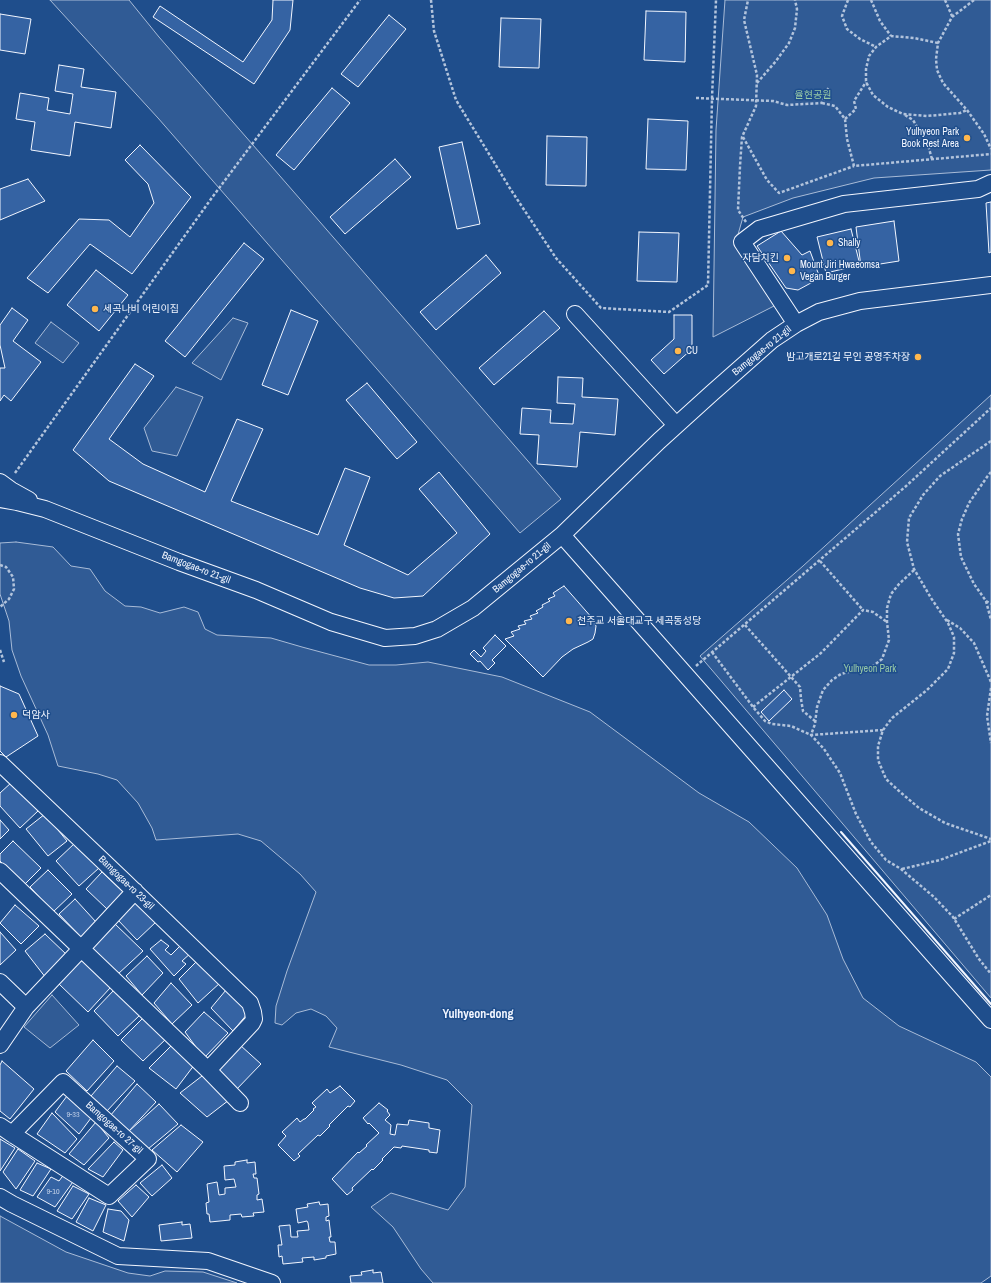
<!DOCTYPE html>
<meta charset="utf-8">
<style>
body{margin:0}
canvas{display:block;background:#1f4e8c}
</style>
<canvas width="991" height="1283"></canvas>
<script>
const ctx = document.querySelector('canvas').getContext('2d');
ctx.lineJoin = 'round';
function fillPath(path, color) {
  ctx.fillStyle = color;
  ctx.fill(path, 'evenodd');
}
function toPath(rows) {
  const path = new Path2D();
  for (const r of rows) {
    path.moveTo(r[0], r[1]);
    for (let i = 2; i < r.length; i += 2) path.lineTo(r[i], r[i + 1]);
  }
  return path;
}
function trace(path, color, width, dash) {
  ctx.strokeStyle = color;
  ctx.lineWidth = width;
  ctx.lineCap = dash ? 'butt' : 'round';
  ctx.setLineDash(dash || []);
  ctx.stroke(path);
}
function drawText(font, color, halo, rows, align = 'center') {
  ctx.font = font + ' "Archivo Narrow","Noto Sans KR",sans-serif';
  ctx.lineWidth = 3;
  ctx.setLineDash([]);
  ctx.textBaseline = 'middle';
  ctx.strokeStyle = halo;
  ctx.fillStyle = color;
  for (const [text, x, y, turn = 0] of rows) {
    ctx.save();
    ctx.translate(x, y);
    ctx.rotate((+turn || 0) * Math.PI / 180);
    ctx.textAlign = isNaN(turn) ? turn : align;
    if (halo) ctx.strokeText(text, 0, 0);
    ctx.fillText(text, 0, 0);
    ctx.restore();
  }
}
const green = toPath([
 [50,0,129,0,159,37,561,499,520,533,158,118,50,0],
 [725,0,991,0,991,170,874,178,793,198,743,217,735,245,776,305,713,337,716,130,725,0],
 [233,318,248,323,221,380,192,363,233,318],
 [51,322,79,343,63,363,35,343,51,322],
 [176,387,203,397,177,456,152,451,144,428,176,387],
 [991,395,991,998,700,656,803,566,991,395],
 [16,542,53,547,71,566,90,569,105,591,125,606,141,607,160,613,184,607,198,612,205,629,217,635,271,638,302,647,369,665,396,665,428,662,502,677,590,712,699,793,749,822,797,868,827,915,843,959,863,998,899,1026,976,1062,991,1077,991,1276,981,1283,433,1283,421,1269,393,1227,371,1207,391,1193,448,1210,465,1187,472,1105,447,1080,401,1065,329,1047,337,1028,326,1016,311,1009,296,1013,282,1025,275,1023,276,1006,287,971,316,892,300,874,261,841,238,834,156,840,152,828,138,803,117,780,98,774,58,766,48,735,21,676,12,650,9,621,0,594,0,543,16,542],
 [52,995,79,1025,50,1048,24,1027,52,995],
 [0,1216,66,1252,128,1273,150,1276,165,1271,203,1272,237,1283,0,1283,0,1216]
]);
fillPath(green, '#305b95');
trace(green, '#a8bbd7', 1);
const building = toPath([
 [273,0,293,0,290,30,254,84,153,17,160,6,243,62,272,20,273,0],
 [646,11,686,12,685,62,644,60,646,11],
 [0,14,31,19,25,54,0,50,0,14],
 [389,15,406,29,358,87,341,74,389,15],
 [501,18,541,19,539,68,499,67,501,18],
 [59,65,84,69,81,87,116,92,111,128,75,122,70,156,31,150,35,122,16,119,20,93,49,98,47,110,70,114,73,94,55,91,59,65],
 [332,88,350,103,294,170,276,155,332,88],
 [648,119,688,121,686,170,646,169,648,119],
 [547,136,587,137,586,186,546,185,547,136],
 [462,142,480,224,457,229,439,147,462,142],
 [140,145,191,197,132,274,90,244,48,293,27,278,79,219,109,220,130,237,154,203,148,184,125,160,140,145],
 [395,159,411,177,345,234,330,217,395,159],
 [28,179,45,201,0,220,0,189,28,179],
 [991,202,991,252,989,253,986,203,991,202],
 [894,221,899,261,861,267,856,227,894,221],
 [851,229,860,265,826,273,817,237,851,229],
 [781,231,802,255,810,251,820,278,798,290,786,288,757,246,781,231],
 [639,232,679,233,677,282,637,281,639,232],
 [244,243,264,259,185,357,165,341,244,243],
 [486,255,501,273,436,330,420,312,486,255],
 [96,270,128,295,99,331,67,305,96,270],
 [12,308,28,320,13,341,41,362,11,401,4,395,0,401,0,368,5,368,0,345,0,325,12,308],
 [291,310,318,321,288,395,262,385,291,310],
 [544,311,560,328,494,385,479,368,544,311],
 [674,315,692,315,692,349,664,374,651,360,674,339,674,315],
 [135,364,154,376,109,439,143,464,205,492,237,419,263,429,231,501,318,535,345,468,370,477,344,545,408,575,457,533,419,489,439,472,490,534,423,596,394,598,360,588,109,481,73,450,135,364],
 [558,377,583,378,582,397,618,399,615,435,580,432,577,467,537,464,539,435,520,434,522,408,551,410,550,423,573,424,575,404,557,403,558,377],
 [367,383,417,442,397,459,346,400,367,383],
 [564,586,593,619,596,626,595,633,593,639,588,642,573,649,562,657,543,677,505,639,514,636,511,632,520,629,518,626,526,624,524,621,532,619,530,616,538,613,536,611,543,607,542,605,550,601,548,599,555,596,553,593,564,586],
 [495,635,506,646,492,660,495,663,488,670,480,661,478,662,470,654,474,650,481,657,486,651,483,648,495,635],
 [0,686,19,694,38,736,6,757,0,751,0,686],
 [784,690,792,699,769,721,761,712,784,690],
 [12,782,38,811,20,828,0,806,0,793,12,782],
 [45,814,67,841,48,856,26,829,45,814],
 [0,820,9,830,0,839,0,820],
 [13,841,41,868,24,885,0,861,0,854,13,841],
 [75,843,99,868,79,886,56,861,75,843],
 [48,870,72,894,53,912,30,887,48,870],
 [102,872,123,892,107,909,86,889,102,872],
 [135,898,157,921,137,940,117,919,135,898],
 [75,899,96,922,81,937,59,914,75,899],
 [15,905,39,926,21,944,0,923,15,905],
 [114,923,143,951,118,974,91,947,114,923],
 [0,932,16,950,0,965,0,932],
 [45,934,67,955,46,978,25,951,45,934],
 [161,940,169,946,165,950,171,955,182,944,192,952,182,961,186,964,174,976,150,949,161,940],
 [147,956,163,973,142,995,126,976,147,956],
 [82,959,110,988,88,1012,59,984,82,959],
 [197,961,221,982,198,1003,179,979,197,961],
 [171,983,192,1005,172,1024,154,1003,171,983],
 [115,989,140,1015,118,1036,94,1011,115,989],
 [226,990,248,1013,233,1031,211,1008,226,990],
 [204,1012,228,1033,204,1058,185,1032,204,1012],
 [144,1017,167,1038,143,1061,121,1040,144,1017],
 [93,1040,114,1061,87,1091,66,1071,93,1040],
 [240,1045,261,1064,234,1092,213,1067,240,1045],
 [171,1046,195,1064,176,1089,149,1068,171,1046],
 [2,1061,34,1089,10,1119,0,1111,0,1065,2,1061],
 [117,1066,135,1081,106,1112,91,1096,117,1066],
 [202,1076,229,1100,207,1117,180,1093,202,1076],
 [137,1084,156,1102,128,1132,110,1116,137,1084],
 [340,1086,355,1101,350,1107,348,1106,329,1125,330,1126,320,1136,318,1135,298,1154,300,1156,294,1161,278,1145,286,1136,282,1132,297,1118,300,1122,304,1119,305,1119,314,1110,313,1109,316,1107,312,1103,327,1089,330,1093,340,1086],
 [67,1096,91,1118,79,1134,55,1112,67,1096],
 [379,1103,388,1110,387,1111,390,1115,385,1120,391,1125,390,1134,395,1135,397,1124,408,1125,409,1120,429,1123,429,1128,440,1130,437,1153,429,1152,429,1150,402,1146,401,1148,394,1147,382,1159,383,1160,373,1170,372,1169,352,1188,353,1190,347,1195,332,1179,358,1152,359,1153,367,1146,366,1145,379,1133,369,1123,368,1124,363,1118,379,1103],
 [159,1104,178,1124,148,1149,128,1132,159,1104],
 [52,1113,77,1139,65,1153,37,1134,52,1113],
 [96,1122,109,1138,84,1165,69,1154,96,1122],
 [181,1125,203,1142,177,1172,152,1150,181,1125],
 [0,1139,15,1148,0,1171,0,1139],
 [114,1142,123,1150,103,1177,88,1169,114,1142],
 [18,1149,35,1161,16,1189,3,1172,18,1149],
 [247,1160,247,1163,255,1162,256,1174,253,1174,254,1178,257,1178,259,1194,257,1195,257,1200,262,1199,264,1212,253,1213,254,1216,242,1217,241,1214,230,1215,230,1220,210,1222,209,1214,207,1214,206,1203,209,1202,207,1184,217,1182,219,1195,225,1194,225,1188,236,1187,234,1179,225,1180,224,1166,235,1165,235,1162,247,1160],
 [37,1163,51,1169,33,1196,20,1190,37,1163],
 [162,1165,172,1178,152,1196,140,1183,162,1165],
 [65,1173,75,1179,55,1207,37,1197,51,1177,59,1181,65,1173],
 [136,1185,149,1197,132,1217,118,1201,136,1185],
 [73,1186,89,1194,72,1219,57,1211,73,1186],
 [89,1198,106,1205,93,1231,76,1222,89,1198],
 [319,1202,320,1205,328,1204,329,1216,326,1217,326,1221,329,1220,331,1237,329,1237,330,1242,335,1242,336,1254,326,1256,326,1258,314,1260,314,1257,302,1258,303,1262,283,1264,282,1256,279,1257,278,1245,282,1245,279,1226,290,1225,291,1237,298,1237,297,1231,309,1230,308,1223,307,1221,298,1223,296,1209,308,1207,307,1204,319,1202],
 [108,1209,121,1211,129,1220,124,1241,103,1232,108,1209],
 [182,1222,182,1225,190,1224,192,1238,161,1241,159,1225,182,1222],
 [373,1270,373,1273,381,1272,383,1283,351,1283,350,1276,362,1275,361,1272,373,1270]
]);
fillPath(building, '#3563a3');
trace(building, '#f2f6ff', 1);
const minor = toPath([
 [575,314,676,425],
 [796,324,742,242,759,229,844,204,978,189,991,183],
 [0,482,11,490,29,500],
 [0,499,17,502,45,509,179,562,256,590,331,622,385,638,415,636,437,629,473,608,562,535,659,441,712,393,772,340,796,324,819,312,860,301,991,285],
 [562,535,991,1020],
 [0,763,124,881,250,1003,253,1012,254,1019,252,1023,208,1070],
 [0,871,208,1070,240,1103],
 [0,982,26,1007],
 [0,1045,26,1007,81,949,135,891],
 [0,1126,12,1134,109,1196,148,1159,63,1082,12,1134],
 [0,1197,12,1204,118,1256,208,1261,272,1283]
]);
trace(minor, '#f2f6ff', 18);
trace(toPath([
 [431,0,434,31,456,100,511,190,556,258,601,308,669,312,708,285,712,98,716,0],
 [848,0,842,16,847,29,860,39,876,47],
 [871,0,880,21,891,36],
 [945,0,952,16],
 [974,0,952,17,938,43,936,59,937,70,943,83,967,110,984,134,991,149],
 [938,43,914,38,891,36,876,47,869,56,866,69,866,82,873,95,888,107,903,114,927,116,960,113,967,110],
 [757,83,776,61,789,43,795,28,797,9,795,0],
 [696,98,773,101,787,105,822,103,829,86],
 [822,103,835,106,845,119,847,139,854,166,991,154],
 [905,115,913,120,928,145,932,159],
 [845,119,856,109,854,101,866,82],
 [743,137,767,180,779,193,854,166],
 [746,222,738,210,740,166,742,137,756,106,757,75,744,20,748,0],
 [991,441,940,476,923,495,909,518,907,542,914,569,931,598,948,623,954,637,954,653,948,669,927,690,892,718,883,730,878,746,878,760,886,779,899,791,919,808,945,823,991,839],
 [991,472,987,477,969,503,962,519,958,534,961,557,974,584,986,601,991,604],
 [15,473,211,199,360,0],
 [820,561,863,610],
 [0,565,6,567,13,577,14,589,9,599,0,607],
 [986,601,991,620],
 [947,620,960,628,974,643,991,682],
 [745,625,800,687,801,699,803,711,815,721],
 [0,650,4,662],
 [712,652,753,707,765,721,772,724,791,726,811,735,824,749,840,773,856,814,871,842,886,860,901,869,934,897,953,917,979,959,991,974],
 [696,666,905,487,991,408],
 [991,688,987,716,991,743],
 [753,707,821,653,863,610,873,612,887,622],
 [883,730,811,735,815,724,817,707,823,690,832,680,841,674,873,666,882,659,889,640,887,622,887,608,891,594,899,584,914,570],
 [902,869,940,860,991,841],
 [954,919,991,895]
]), '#b3c4dc', 2.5, [3, 2]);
trace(minor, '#1f4e8c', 16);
trace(toPath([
 [841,832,991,1004]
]), '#f2f6ff', 2);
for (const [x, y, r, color] of [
 [967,138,4,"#ffb74d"],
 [830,243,4,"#ffb74d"],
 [787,258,4,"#ffb74d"],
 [792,271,4,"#ffb74d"],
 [95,309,4,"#ffb74d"],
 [678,351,4,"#ffb74d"],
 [918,357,4,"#ffb74d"],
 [569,621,4,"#ffb74d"],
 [14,715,4,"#ffb74d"]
]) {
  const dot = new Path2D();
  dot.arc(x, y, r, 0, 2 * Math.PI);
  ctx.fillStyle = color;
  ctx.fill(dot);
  trace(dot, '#1f4e8c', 1.5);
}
drawText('8px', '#c3d1e8', null, [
 ["9-33",73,1115],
 ["9-10",53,1192]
]);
drawText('10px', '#97c8a6', '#1f4e8c', [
 ["율현공원",813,95],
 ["Yulhyeon Park",870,669]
]);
drawText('10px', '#f2f6ff', '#1f4e8c', [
 ["Yulhyeon Park",959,132,"right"],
 ["Book Rest Area",959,144,"right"],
 ["Shally",838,243],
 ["자담치킨",779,258,"right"],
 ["Mount Jiri Hwaeomsa",800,265],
 ["Vegan Burger",800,277],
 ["세곡나비 어린이집",103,309],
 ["CU",686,351],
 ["밤고개로21길 무인 공영주차장",910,357,"right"],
 ["천주교 서울대교구 세곡동성당",577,621],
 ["덕암사",22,715]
], 'left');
drawText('10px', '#f2f6ff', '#1f4e8c', [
 ["Bamgogae-ro 21-gil",762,351,-39],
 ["Bamgogae-ro 21-gil",196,568,21],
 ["Bamgogae-ro 21-gil",522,568,-40],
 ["Bamgogae-ro 23-gil",126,883,44],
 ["Bamgogae-ro 27-gil",114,1128,42]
]);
drawText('bold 12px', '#f2f6ff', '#1f4e8c', [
 ["Yulhyeon-dong",478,1015]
]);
</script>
